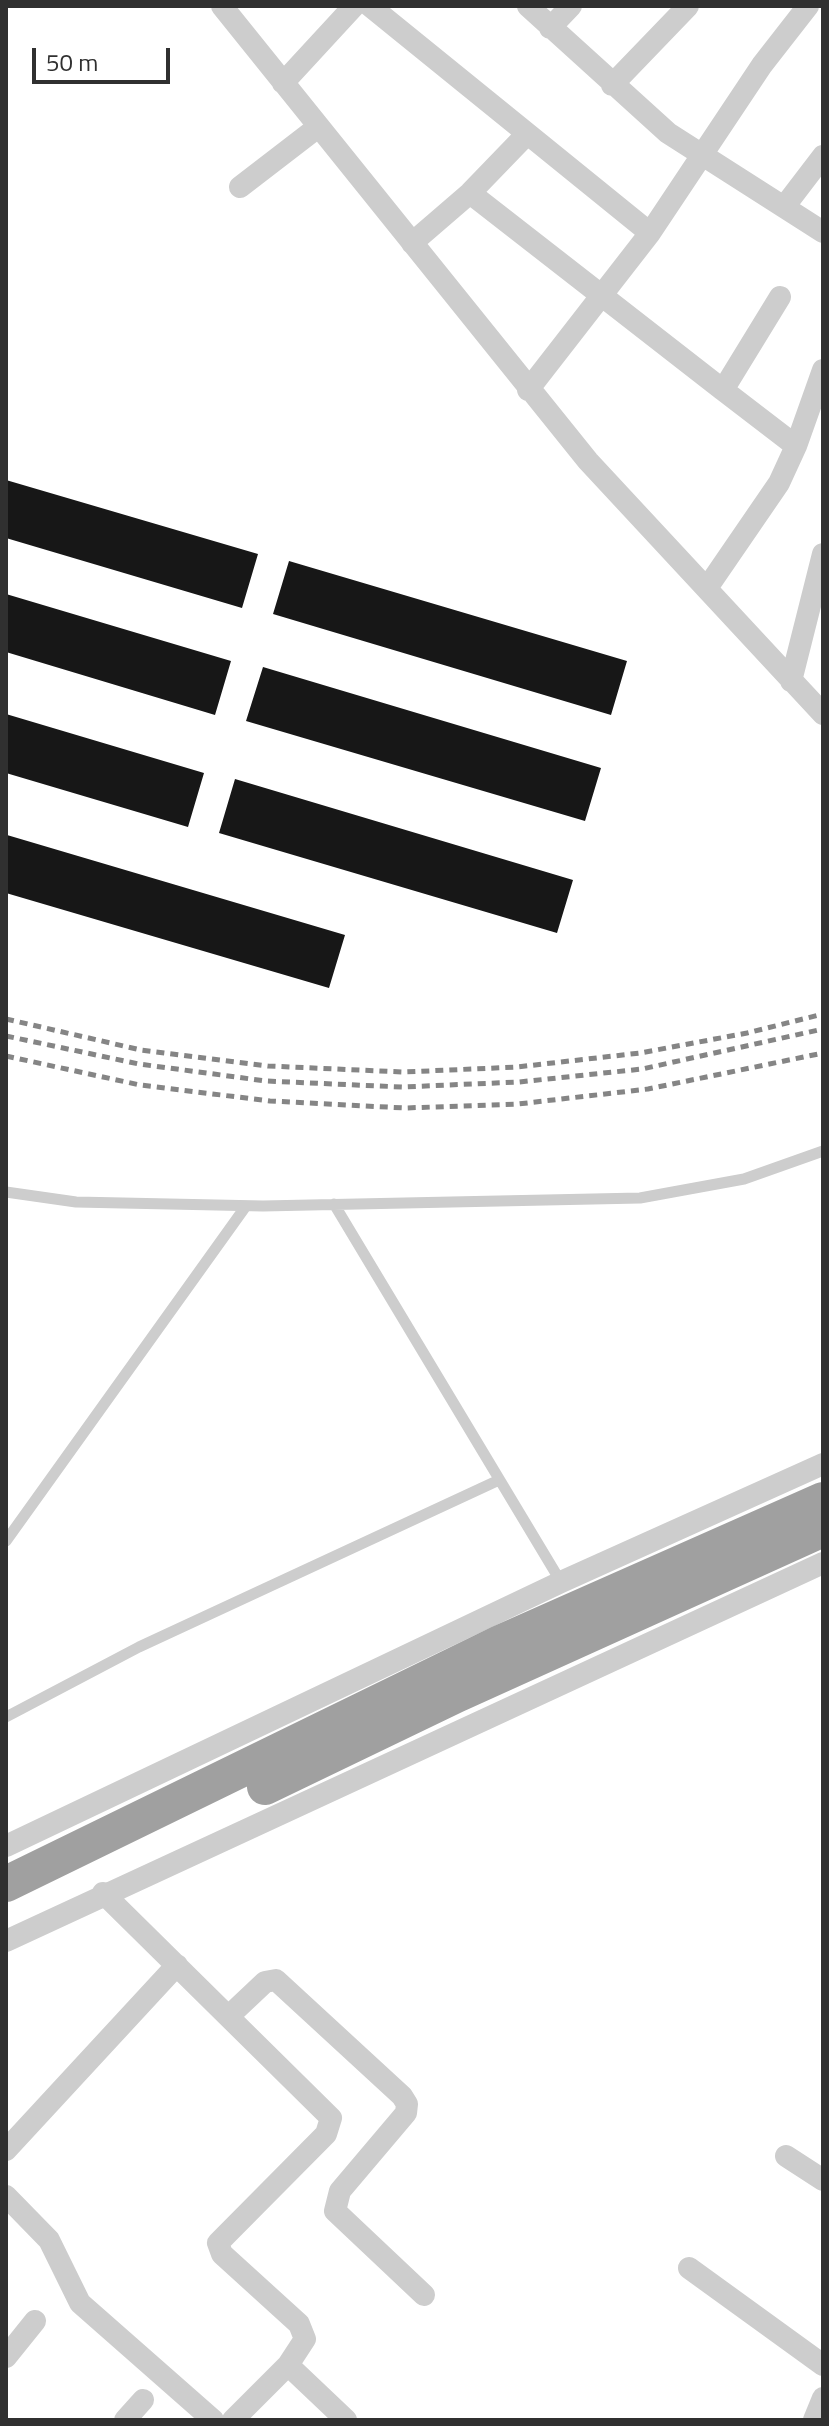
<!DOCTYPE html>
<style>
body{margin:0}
#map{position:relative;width:829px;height:2426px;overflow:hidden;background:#fff;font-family:"Titillium Web",sans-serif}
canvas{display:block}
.frame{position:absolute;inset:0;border:8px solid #303030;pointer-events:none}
.scale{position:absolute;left:32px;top:48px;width:138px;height:36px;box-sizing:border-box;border:4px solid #303030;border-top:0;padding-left:10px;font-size:24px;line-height:28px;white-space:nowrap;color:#303030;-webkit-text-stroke:6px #fff;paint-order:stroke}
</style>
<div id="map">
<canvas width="829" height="2426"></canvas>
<div class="frame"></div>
<div class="scale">50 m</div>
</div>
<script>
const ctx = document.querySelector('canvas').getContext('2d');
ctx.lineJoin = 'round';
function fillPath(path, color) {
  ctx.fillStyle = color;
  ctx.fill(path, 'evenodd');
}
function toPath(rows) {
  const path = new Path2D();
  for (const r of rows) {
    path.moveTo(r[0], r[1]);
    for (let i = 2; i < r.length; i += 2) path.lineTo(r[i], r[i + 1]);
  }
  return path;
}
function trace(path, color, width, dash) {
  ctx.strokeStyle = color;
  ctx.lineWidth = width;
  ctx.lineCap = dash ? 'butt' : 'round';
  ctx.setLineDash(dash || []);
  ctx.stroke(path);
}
fillPath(toPath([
 [6,480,258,554,242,608,6,538],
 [289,561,627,661,611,715,273,614],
 [6,594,231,661,215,715,6,652],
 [263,667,601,768,585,821,246,721],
 [6,714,204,773,188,827,6,773],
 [235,779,573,880,557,933,219,833],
 [7,835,345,935,329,988,6,893]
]), '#171717');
trace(toPath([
 [6,1192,76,1202,263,1206,640,1198,744,1179,823,1151],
 [334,1204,561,1582],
 [6,1541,246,1206],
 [6,1717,139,1647,499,1480]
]), '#cdcdcd', 11);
trace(toPath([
 [222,6,588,461,823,714],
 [370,6,650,233],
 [528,6,668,133,823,232],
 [550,28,571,6],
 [283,83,354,6],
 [612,85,688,6],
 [240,187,318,127],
 [470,193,723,390,780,297],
 [784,207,823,156],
 [412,243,470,193,526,135],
 [528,390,650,233,762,65,808,6],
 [796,446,823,370],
 [707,588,779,483,796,446,723,390],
 [791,681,823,554],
 [6,1846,561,1582,823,1464],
 [103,1893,331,2118,326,2134,218,2243,222,2254,299,2324,305,2339,288,2365,233,2420],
 [6,1941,823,1563],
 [230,2015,265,1982,276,1980,402,2096,407,2104,406,2113,340,2191,335,2211,424,2295],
 [6,2150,177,1965],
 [786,2156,823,2180],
 [6,2196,49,2240,80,2303,213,2420],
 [689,2268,823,2365],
 [6,2357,35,2321],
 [288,2365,346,2420],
 [125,2420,143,2400],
 [814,2420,823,2398]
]), '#cdcdcd', 22);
trace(toPath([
 [265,1787,458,1694,823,1529],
 [6,1884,500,1643,823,1500]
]), '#a0a0a0', 36);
trace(toPath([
 [6,1019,141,1050,268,1066,404,1072,517,1067,640,1053,747,1033,823,1014],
 [6,1036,139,1064,266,1081,402,1087,519,1082,642,1069,823,1029],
 [6,1056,140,1085,270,1101,405,1108,518,1104,648,1089,823,1053]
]), '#858585', 5, [8, 6]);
</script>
